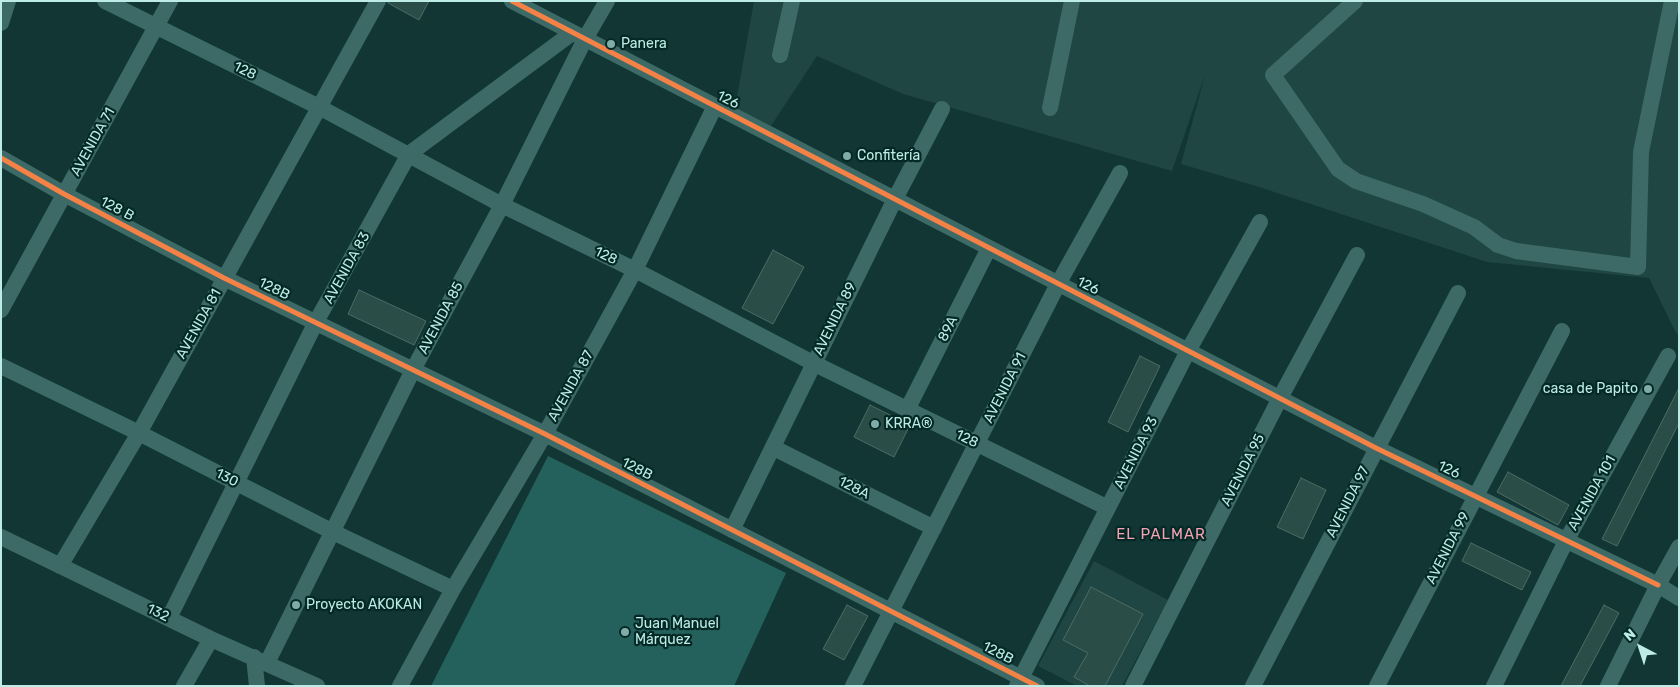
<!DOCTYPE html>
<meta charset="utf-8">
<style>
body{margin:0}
#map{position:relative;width:1680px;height:687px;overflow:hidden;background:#113633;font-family:Rubik,sans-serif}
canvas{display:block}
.frame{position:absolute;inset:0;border:2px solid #bcece5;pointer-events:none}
.north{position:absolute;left:1615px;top:622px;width:50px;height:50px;-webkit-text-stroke:4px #042825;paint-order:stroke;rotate:320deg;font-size:14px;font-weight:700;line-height:20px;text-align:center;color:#bcece5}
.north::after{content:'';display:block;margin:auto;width:18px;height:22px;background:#bcece5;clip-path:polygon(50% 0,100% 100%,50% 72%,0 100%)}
</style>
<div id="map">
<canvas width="1680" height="687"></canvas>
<div class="frame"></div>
<div class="north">N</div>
</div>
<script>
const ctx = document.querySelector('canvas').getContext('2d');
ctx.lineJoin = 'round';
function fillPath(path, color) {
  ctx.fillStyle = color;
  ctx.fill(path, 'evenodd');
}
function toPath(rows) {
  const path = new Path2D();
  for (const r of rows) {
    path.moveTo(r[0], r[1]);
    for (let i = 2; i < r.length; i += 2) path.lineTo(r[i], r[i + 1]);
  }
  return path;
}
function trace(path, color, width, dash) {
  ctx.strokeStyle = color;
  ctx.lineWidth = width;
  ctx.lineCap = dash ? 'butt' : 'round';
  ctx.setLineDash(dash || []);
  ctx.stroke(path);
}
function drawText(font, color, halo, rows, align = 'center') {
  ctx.font = font + ' Rubik,sans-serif';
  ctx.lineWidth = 4.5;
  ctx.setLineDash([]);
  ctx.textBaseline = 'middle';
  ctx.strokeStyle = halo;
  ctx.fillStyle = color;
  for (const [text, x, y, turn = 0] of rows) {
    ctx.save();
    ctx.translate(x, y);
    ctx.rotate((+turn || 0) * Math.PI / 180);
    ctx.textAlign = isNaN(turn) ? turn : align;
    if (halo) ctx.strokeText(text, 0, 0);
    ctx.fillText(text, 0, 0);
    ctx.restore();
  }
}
fillPath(toPath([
 [754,1,1679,1,1679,335,1676,333,1649,278,1487,262,1259,187,1181,164,1205,75,1172,171,903,94,817,56,771,126,735,108],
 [1094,561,1168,600,1122,686,1077,686,1038,666]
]), '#1f4642');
fillPath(toPath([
 [548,456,786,573,734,686,431,686]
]), '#25615c');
const building = toPath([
 [388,1,429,1,419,20,388,3,388,1],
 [773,250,804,267,773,324,742,308,773,250],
 [359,290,426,321,414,345,348,314,359,290],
 [1140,356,1160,366,1128,432,1108,422,1140,356],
 [1679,388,1679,423,1617,546,1602,539,1679,388],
 [870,405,910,425,894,457,854,437,870,405],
 [1508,472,1569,505,1558,525,1497,492,1508,472],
 [1301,478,1326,490,1303,539,1277,527,1301,478],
 [1471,543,1531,572,1522,590,1462,561,1471,543],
 [1091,587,1143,614,1105,686,1090,686,1074,677,1088,653,1063,640,1091,587],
 [847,605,868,616,844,660,823,649,847,605],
 [1604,605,1619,613,1580,686,1561,686,1604,605]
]);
fillPath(building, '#2a4e47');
trace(building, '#4b6c64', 1);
trace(toPath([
 [105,1,319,107,502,205,635,270,813,363,1108,508],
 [512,1,1376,448,1658,585,1679,598],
 [1355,1,1273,75,1338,169,1356,181,1423,204,1474,227,1498,245,1516,251,1638,267,1641,152,1672,1],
 [1,23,8,1],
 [780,55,792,1],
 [1050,108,1072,1],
 [1,158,64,194,224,278,545,434,1037,686],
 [1,310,170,1],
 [1,366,139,433,333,532,453,589],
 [907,410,989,248],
 [774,448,934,528],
 [732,530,895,199,942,109],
 [1,537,211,639,317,686],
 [60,566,139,433,378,1],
 [169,618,316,322,409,154,572,33],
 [254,657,257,686],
 [267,663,413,370,502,205,585,39,607,1],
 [184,686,211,639],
 [400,686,453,589,545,434,635,270,715,106],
 [853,686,1058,284,1120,173],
 [1017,686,1188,351,1260,222],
 [1133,686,1280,398,1357,255],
 [1253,686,1458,293],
 [1377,686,1562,331],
 [1494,686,1566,541,1668,356],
 [1608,686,1658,585,1679,547]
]), '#3d6a66', 16);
trace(toPath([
 [512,1,1376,448,1658,585],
 [1,158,64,194,224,278,545,434,1037,686]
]), '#f48246', 5);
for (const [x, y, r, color] of [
 [611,44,5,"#80aca7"],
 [847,156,5,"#80aca7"],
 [1648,389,5,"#80aca7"],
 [875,424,5,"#80aca7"],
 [296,605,5,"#80aca7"],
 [625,632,5,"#80aca7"]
]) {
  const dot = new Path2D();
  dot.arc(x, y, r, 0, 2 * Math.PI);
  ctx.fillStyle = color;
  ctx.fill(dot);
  trace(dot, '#042825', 2);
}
drawText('14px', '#bcece5', '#042825', [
 ["Panera",621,44],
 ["Confitería",857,156],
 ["casa de Papito",1638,389,"right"],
 ["KRRA®",885,424],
 ["Proyecto AKOKAN",306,605],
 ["Juan Manuel",635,624],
 ["Márquez",635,640]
], 'left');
drawText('14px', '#bcece5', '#042825', [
 ["128",245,71,26],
 ["126",728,100,27],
 ["AVENIDA 71",93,142,-61],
 ["128 B",117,209,28],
 ["128",606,256,26],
 ["AVENIDA 83",347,268,-61],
 ["126",1088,286,27],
 ["128B",274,289,26],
 ["AVENIDA 85",441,318,-62],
 ["AVENIDA 89",835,319,-64],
 ["AVENIDA 81",199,324,-61],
 ["89A",948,329,-63],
 ["AVENIDA 87",571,386,-61],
 ["AVENIDA 91",1005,388,-63],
 ["128",967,439,26],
 ["AVENIDA 93",1136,453,-63],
 ["128B",637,469,27],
 ["AVENIDA 95",1243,470,-63],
 ["126",1449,470,26],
 ["130",227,478,27],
 ["128A",854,488,27],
 ["AVENIDA 101",1592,493,-61],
 ["AVENIDA 97",1348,502,-63],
 ["AVENIDA 99",1448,548,-63],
 ["132",158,613,26],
 ["128B",998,653,27]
]);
ctx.letterSpacing = '1px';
drawText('15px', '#f6a3b4', '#042825', [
 ["EL PALMAR",1161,535]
]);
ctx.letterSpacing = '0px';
</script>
